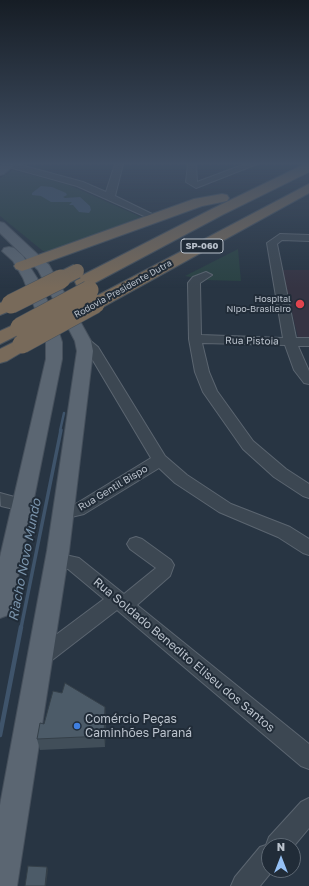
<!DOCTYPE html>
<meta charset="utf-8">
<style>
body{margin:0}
#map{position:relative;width:309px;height:886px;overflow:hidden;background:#283543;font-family:"Golos Text",sans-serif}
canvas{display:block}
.north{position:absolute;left:261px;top:838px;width:40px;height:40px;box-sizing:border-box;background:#212c38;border:1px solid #5e6873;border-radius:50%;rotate:0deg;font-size:11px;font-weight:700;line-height:16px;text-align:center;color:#bac2cc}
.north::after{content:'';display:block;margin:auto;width:14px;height:18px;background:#95c1f5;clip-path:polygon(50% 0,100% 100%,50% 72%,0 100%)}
</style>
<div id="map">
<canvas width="309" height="886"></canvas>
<div class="north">N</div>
</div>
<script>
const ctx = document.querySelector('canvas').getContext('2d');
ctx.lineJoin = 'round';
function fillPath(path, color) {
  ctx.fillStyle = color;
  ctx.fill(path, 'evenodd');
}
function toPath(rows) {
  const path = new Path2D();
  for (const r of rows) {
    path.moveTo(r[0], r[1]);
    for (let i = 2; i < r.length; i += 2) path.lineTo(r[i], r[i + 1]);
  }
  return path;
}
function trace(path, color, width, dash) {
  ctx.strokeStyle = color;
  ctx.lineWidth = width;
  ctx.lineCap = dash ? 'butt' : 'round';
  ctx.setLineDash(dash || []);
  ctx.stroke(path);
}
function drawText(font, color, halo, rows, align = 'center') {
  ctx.font = font + ' "Golos Text",sans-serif';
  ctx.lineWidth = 4;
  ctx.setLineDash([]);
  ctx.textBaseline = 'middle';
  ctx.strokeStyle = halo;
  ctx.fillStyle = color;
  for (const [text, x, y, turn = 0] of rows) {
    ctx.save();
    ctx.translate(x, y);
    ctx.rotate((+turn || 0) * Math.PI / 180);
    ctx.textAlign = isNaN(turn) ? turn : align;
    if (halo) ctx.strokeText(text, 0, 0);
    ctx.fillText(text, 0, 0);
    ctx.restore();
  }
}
fillPath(toPath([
 [282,270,309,270,309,338,298,338]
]), '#353443');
fillPath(toPath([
 [13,170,69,185,141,217,49,252,43,251,0,216,0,178],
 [238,249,241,281,206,280,185,276]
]), '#2a4243');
fillPath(toPath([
 [41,186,52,187,66,193,67,195,63,197,65,198,80,197,90,206,91,210,89,213,79,212,73,205,69,205,72,202,51,202,41,196,32,195,32,193]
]), '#3f546b');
trace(toPath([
 [60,431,64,413]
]), '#3f546b', 2.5);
trace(toPath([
 [21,628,61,430]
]), '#3f546b', 3.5);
trace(toPath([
 [0,735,21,627]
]), '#3f546b', 4.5);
const minor = toPath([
 [4,164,17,164,83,182,106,192,115,164,123,164,115,196,152,214,150,216,144,216,77,186,5,166,4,164],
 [188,164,196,164,197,182,245,164,257,164,196,188,186,182,188,164],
 [280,234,309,235,309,241,282,240,277,244,296,338,309,338,309,346,298,346,309,371,309,384,304,383,294,370,285,345,202,343,209,372,217,391,253,441,286,469,309,484,309,498,303,496,274,477,243,449,203,392,195,372,189,339,188,283,193,277,206,272,212,275,200,283,201,335,283,338,267,243,280,234],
 [83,337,87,338,98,347,165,456,187,475,231,504,290,527,309,539,309,555,303,553,278,537,219,512,175,483,159,468,84,514,63,519,57,517,55,513,57,509,74,505,151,458,88,352,77,341,83,337],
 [0,493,29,501,31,505,29,509,23,511,1,506,0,493],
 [136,537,142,539,171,560,174,565,170,576,137,605,309,744,309,769,301,766,117,610,47,664,40,667,33,664,30,658,33,652,104,599,68,569,50,565,47,560,50,555,56,553,79,558,124,594,156,568,130,549,127,544,130,539,136,537],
 [309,798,309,828,293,847,269,846,269,870,273,870,260,886,231,886,235,877,260,847,266,845,269,837,301,802,309,798]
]);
const major = toPath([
 [3,164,15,164,4,174,0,175,0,167,3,164],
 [0,222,4,223,49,265,91,341,93,351,69,551,17,886,0,886,0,805,47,551,77,351,75,341,38,270,0,233,0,222],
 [9,247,14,248,23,256,37,278,52,311,62,342,62,359,12,608,8,615,0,618,0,557,46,359,46,342,36,311,23,278,13,261,2,251,4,248,9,247]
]);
const highway = toPath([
 [305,164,309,164,309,172,222,215,89,286,83,287,77,286,75,282,77,278,212,209,305,164],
 [309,184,309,193,101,308,95,309,89,308,86,304,89,300,309,184],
 [222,194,227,195,229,198,227,201,202,206,28,269,22,271,16,269,14,266,16,263,194,199,222,194],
 [11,299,17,300,20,304,17,308,0,315,0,303,11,299],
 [20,322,26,323,29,327,26,331,0,344,0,331,20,322],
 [22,338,29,340,31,344,29,348,7,361,0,363,0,349,22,338]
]);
trace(minor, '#5b6570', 2);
trace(major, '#46505c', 2);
trace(highway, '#47525d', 2);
fillPath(minor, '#3c4752');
fillPath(major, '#5b6672');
fillPath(highway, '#786a5a');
const highwayBridgeFar1 = toPath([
 [59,280,77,271]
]);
const highwayBridge = toPath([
 [11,304,61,279],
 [20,327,89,290],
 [22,344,95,304]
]);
trace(highwayBridgeFar1, '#47525d', 16, []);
trace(highwayBridge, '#47525d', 20, []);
trace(highwayBridgeFar1, '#786a5a', 14);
trace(highwayBridge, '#786a5a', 19);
fillPath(toPath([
 [106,718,105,747,40,750,37,739,44,724]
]), '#414e59');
fillPath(toPath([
 [105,707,106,718,105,747,104,736],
 [47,867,48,870,46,886,45,886]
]), '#354049');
const building = toPath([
 [65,683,105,707,104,736,37,739,40,723,44,724,53,691,62,693,65,683],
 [28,866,47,867,45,886,25,886,28,866]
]);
fillPath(building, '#4c5b68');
trace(building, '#354049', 1);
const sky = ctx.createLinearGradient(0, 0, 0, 288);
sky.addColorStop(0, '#161d25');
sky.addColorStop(0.57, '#425166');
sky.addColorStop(1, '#42516600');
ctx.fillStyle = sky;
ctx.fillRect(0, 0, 309, 288);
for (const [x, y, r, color] of [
 [300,304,5,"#e0444e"],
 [77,726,4,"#3f7fe0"]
]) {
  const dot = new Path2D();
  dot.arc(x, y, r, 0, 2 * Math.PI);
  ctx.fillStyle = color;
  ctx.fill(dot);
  trace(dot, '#212c38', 1.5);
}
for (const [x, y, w] of [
 [202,246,42]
]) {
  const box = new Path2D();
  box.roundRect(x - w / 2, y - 7, w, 14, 3);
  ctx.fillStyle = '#212c38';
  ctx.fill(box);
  trace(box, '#bac2cc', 1);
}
drawText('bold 9px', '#bac2cc', null, [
 ["SP-060",202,246]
]);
drawText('9px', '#bac2cc', '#212c38', [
 ["Rodovia Presidente Dutra",123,289,-29]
]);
drawText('9px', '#bac2cc', '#212c38', [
 ["Hospital",291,299],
 ["Nipo-Brasileiro",291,309]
], 'right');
drawText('10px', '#bac2cc', '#212c38', [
 ["Rua Pistoia",252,341,1],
 ["Rua Gentil Bispo",113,488,-31]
]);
drawText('12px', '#bac2cc', '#212c38', [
 ["Rua Soldado Benedito Eliseu dos Santos",184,655,40]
]);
drawText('12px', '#bac2cc', '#212c38', [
 ["Comércio Peças",85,719],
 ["Caminhões Paraná",85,733]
], 'left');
drawText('italic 13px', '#7b95ad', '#212c38', [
 ["Riacho Novo Mundo",25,560,-79]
]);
</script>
